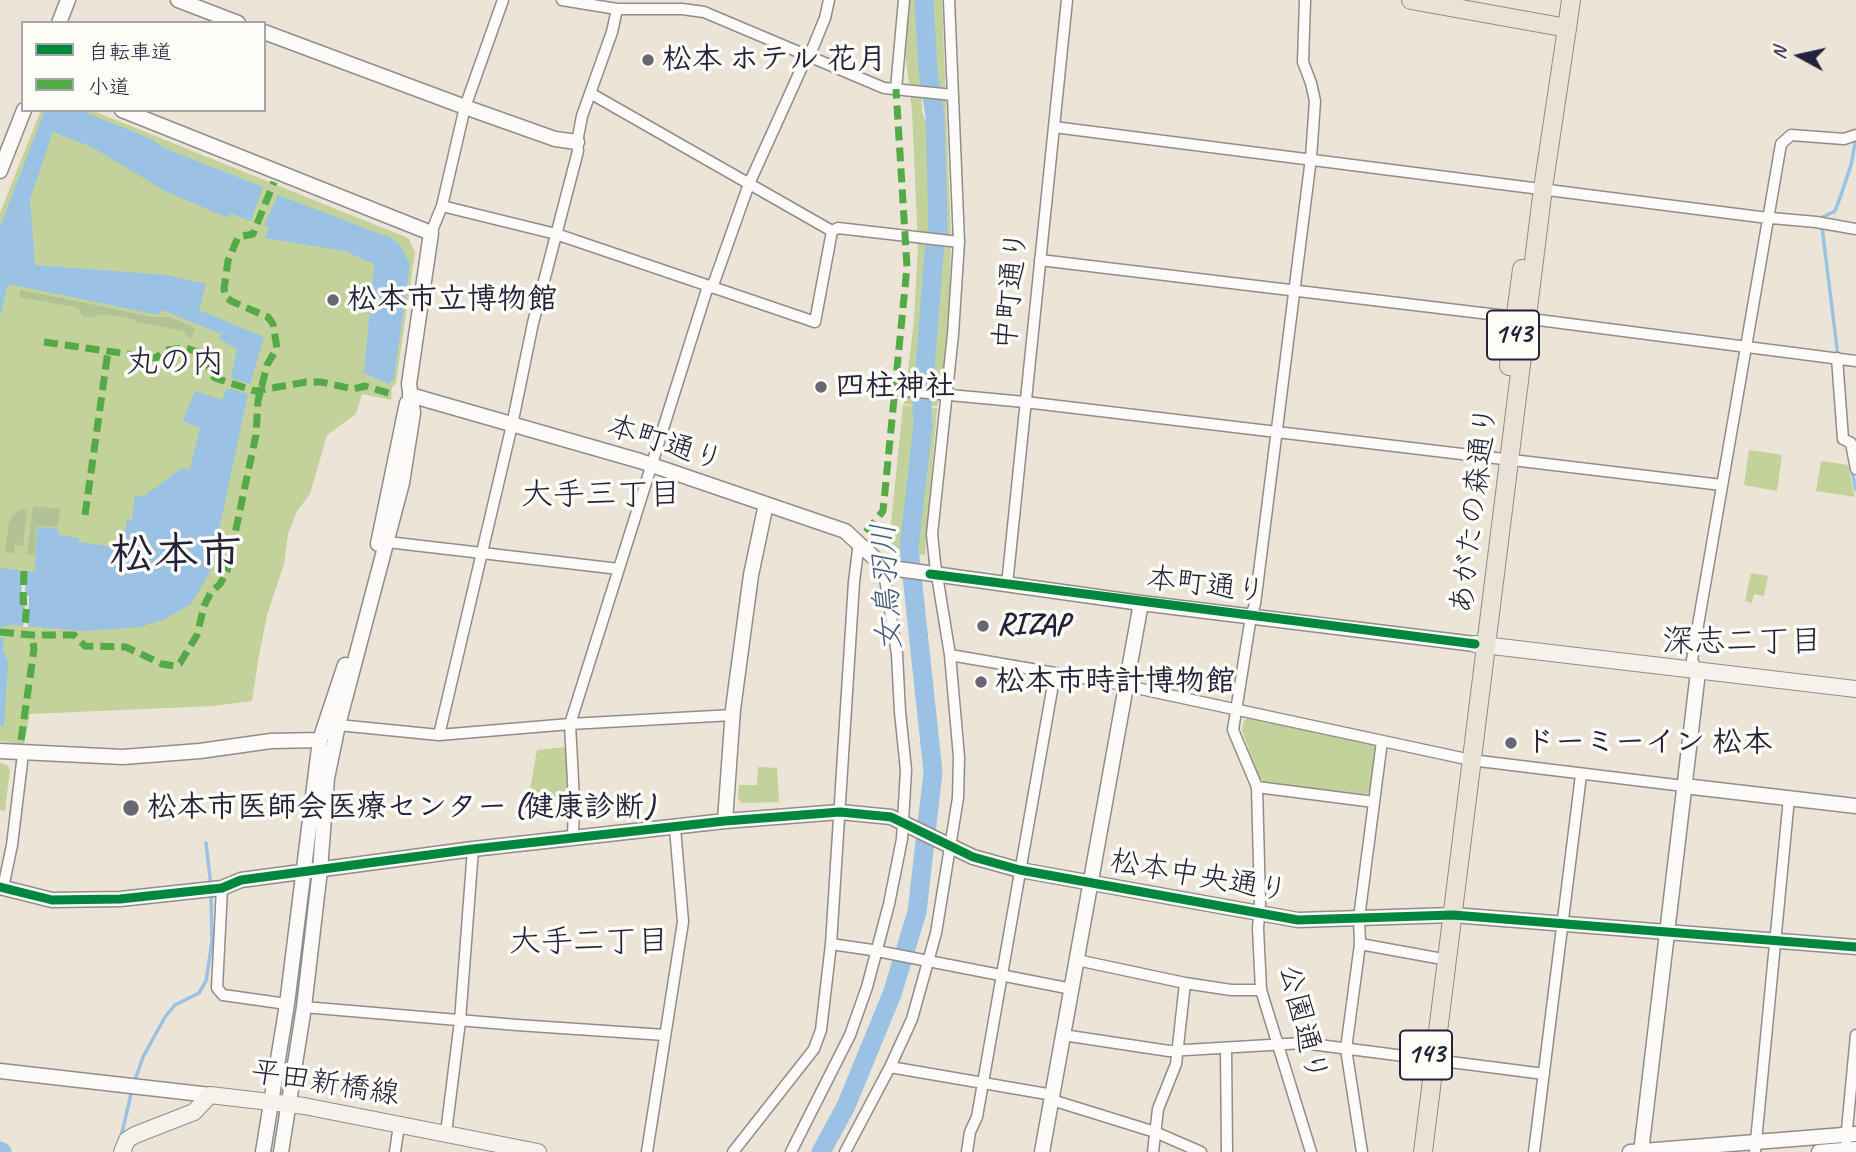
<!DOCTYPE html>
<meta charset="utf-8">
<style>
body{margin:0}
#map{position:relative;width:1856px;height:1152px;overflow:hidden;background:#ebe4d7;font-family:Caveat,"Klee One",sans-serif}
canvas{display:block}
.legend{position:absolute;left:21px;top:21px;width:245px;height:91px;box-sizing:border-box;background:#fdfcf7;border:2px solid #a5a5ac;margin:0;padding:9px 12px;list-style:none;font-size:21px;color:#22223b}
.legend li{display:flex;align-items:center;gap:14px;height:35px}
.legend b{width:35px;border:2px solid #a5a5ac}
.north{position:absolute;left:1765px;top:21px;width:70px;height:70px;-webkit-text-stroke:5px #fdfcf7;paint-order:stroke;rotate:278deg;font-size:19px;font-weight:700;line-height:28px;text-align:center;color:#22223b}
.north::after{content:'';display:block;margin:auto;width:24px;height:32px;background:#22223b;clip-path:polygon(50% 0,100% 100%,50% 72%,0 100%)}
</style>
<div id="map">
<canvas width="1856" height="1152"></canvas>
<ul class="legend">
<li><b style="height:9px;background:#00873e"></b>自転車道</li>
<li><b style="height:9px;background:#53aa46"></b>小道</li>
</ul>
<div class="north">N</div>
</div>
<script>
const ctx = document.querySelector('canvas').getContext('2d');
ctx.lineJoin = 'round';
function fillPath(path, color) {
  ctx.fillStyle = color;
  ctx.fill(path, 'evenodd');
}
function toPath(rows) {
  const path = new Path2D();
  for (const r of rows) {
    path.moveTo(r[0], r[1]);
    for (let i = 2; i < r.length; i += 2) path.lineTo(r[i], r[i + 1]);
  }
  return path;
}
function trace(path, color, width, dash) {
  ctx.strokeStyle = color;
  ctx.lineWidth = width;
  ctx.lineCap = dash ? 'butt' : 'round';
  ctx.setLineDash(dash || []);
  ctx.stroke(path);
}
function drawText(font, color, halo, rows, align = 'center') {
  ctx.font = font + ' Caveat,"Klee One",sans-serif';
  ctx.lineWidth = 7;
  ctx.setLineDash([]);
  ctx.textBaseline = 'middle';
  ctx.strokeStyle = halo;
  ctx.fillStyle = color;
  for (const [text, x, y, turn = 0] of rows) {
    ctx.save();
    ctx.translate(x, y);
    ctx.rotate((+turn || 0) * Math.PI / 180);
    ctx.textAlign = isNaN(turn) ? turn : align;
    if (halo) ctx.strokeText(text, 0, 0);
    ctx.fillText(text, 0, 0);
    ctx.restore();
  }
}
fillPath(toPath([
 [907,0,918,0,922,111,929,132,933,168,931,234,927,247,921,345,914,382,913,405,904,404,914,320,918,246,912,111,906,59],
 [928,0,942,0,951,238,950,291,943,375,937,406,927,406,926,387,936,254,940,232,937,110,931,72],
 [41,110,91,110,403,236,409,239,415,252,396,383,392,387,391,400,362,394,356,414,327,435,310,494,297,511,288,534,284,564,267,615,258,661,252,701,213,706,30,714,24,745,0,741,0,213],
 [903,405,914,406,915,416,912,443,915,456,900,547,896,551,893,551,891,545,891,524],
 [927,407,937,408,925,555,916,554,927,448],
 [1749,450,1782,455,1777,491,1744,485],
 [1821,461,1848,465,1855,497,1816,491],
 [1751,573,1768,576,1764,596,1754,594,1752,603,1745,601],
 [1250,717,1372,743,1376,748,1370,791,1366,795,1266,783,1260,779,1242,731,1244,720],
 [566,747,568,798,528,801,537,750],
 [0,763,7,765,10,770,5,811,0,810],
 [758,767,777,768,779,802,741,803,738,798,739,785,757,785]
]), '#c3d19a');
fillPath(toPath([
 [22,290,153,317,170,317,193,327,195,330,191,338,186,336,184,331,136,322,134,319,101,314,91,318,82,316,79,308,20,297,20,291],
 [33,506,60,509,58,527,36,526,35,555,27,554],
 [22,509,27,510,23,546,15,545,14,553,5,552,9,523,12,517]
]), '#b1c294');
fillPath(toPath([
 [45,110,80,110,153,140,166,149,263,187,251,221,230,213,228,218,167,192,92,147,53,132,30,199,35,265,167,275,206,284,199,310,264,337,250,384,231,378,237,349,219,339,221,334,162,310,158,315,8,284,0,317,0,227],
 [278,195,391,238,400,245,410,265,394,378,388,384,364,373,374,264,345,251,265,238,269,227,264,226],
 [227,388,248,394,210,572,191,604,165,619,140,627,86,631,9,625,0,628,0,568,35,572,37,527,58,529,59,535,79,538,79,542,123,548,127,519,132,520,135,495,144,496,182,468,190,469,200,428,183,421,195,391,222,400],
 [0,637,4,638,3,648,8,663,4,727,0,726]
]), '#9ac2e4');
fillPath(toPath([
 [22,571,26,572,25,595,29,596,28,627,23,627,25,606,21,605]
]), '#ebe4d7');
trace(toPath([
 [1838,356,1822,227,1823,217,1835,211,1841,195,1851,165,1856,138],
 [1852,471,1856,490],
 [206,843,211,886],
 [134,1083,143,1057,165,1017,175,1005,199,993,206,981,212,942,211,894],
 [121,1137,132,1090]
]), '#9ac2e4', 3.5);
trace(toPath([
 [0,1151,2,1152],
 [821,1152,846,1106,892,994,917,912,933,772,909,548,923,425,922,407,934,253,938,230,935,116,928,71,924,0]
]), '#9ac2e4', 19);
const minor = toPath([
 [562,0,617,9,682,9,704,12,884,88,953,95],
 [1305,0,1303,62,1311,83,1315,101,1311,158,1255,604,1251,616,1233,730,1257,787,1260,902,1258,928,1261,990,1311,1152],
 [809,57,825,18,829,0],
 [896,89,904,0],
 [1054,127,1760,217,1816,222,1856,229],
 [442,206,556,234,815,322,832,231,590,93],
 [832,231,838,228,959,242],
 [431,233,442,206,465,107,503,0],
 [1040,260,1523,318,1856,361],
 [712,288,749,184,807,56],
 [1837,358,1843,439,1851,443],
 [896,390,1025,402,1722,485],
 [1851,443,1856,469],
 [379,541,619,569],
 [1007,585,1067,0],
 [950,655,1113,683,1471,760,1684,786],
 [1698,672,1692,660,1781,144,1791,135,1844,139,1856,135],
 [338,725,439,735,570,724,733,715],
 [439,735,512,425,533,323,578,151,577,142,582,116,612,32,617,9],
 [1257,787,1374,802],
 [573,838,574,800,570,724,708,286],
 [3,888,12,845,23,754],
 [222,888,217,988,223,995,287,1004],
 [831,944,872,950,1072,989],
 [1360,944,1437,958],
 [1077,960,1185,983,1231,990,1261,990],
 [304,1007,517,1025,665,1035],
 [1063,1035,1169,1051,1303,1043,1544,1074],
 [1226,1048,1227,1152],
 [890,1067,1053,1095],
 [1052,1100,1155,1132,1201,1152],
 [446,1133,460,1021,473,849],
 [1846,1140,1856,1035],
 [395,1152,399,1125],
 [647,1152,683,922,675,828],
 [733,1152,814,1049,821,1030,831,944,854,582,859,542],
 [791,1152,850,1035,867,987,889,904,902,839,906,770,900,712,897,654,883,566],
 [845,1152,890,1067,912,1019,936,933,958,798,959,757,950,655,935,563,932,534,953,334,959,242,949,0],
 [967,1152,970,1132,977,1117,1055,673],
 [1153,1152,1158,1109,1176,1064,1185,983],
 [1362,1152,1346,1049,1360,944,1359,918,1382,741],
 [1534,1152,1581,775],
 [1755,1152,1789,798]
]);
const tertiary = toPath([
 [178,0,238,23],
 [59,23,68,0],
 [264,32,465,107,555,139,577,142],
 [122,110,431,233,409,384,413,413,402,483,338,725,327,778,320,870,304,1007,281,1152],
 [0,171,24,110],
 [410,395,640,461,845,531,883,566,891,568,1141,603,1475,644],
 [378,544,407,403],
 [0,751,123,757,200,751,271,741,320,740],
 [1684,786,1856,806],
 [725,821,733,709,751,575,766,504],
 [0,887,52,900,120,899,222,888,241,880,473,849,725,821,840,812,891,817,973,857,1020,870,1298,920,1453,915,1856,947],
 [0,1071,210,1095],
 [263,1152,287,1004,320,740,345,665],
 [1042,1152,1141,603],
 [1630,1152,1856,1134],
 [1641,1152,1698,672],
 [1819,1152,1856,1149]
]);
const secondary = toPath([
 [1475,644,1856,689],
 [122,1152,127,1140,135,1135,194,1112,210,1095,304,1106,538,1152]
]);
const primary = toPath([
 [1567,28,1571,0]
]);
const trunk = toPath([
 [1411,0,1567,28,1543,188,1423,1152],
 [1509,366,1522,269]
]);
trace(minor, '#908d8a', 13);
trace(tertiary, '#908d8a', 17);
trace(secondary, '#908d8a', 18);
trace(primary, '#908d8a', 20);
trace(trunk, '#908d8a', 20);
trace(minor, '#fcfbf9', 10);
trace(tertiary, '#fcfbf9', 14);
trace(secondary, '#f5f1eb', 16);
trace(primary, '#eae2d6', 18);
trace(trunk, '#eae2d6', 18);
trace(toPath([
 [44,342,156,358,166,350,186,348,206,355,211,374,215,378,255,391,306,382,321,382,353,389,365,386,395,395],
 [85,515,108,351],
 [866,532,883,511,907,267,896,89],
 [24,571,23,602,27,602,25,626],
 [0,632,32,635,74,635,85,646,126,647,162,664,175,666,180,663,197,635,204,606,211,592,220,584,227,571,256,435,258,401,267,365,277,348,273,324,268,317,231,301,226,297,224,289,228,261,238,237,253,234,274,182],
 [21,740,34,649,32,635]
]), '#53aa46', 7, [14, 7]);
trace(toPath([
 [930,574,1475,644],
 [0,887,52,900,120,899,222,888,241,880,473,849,725,821,840,812,891,817,973,857,1020,870,1298,920,1453,915,1856,947]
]), '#00873e', 9);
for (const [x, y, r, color] of [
 [648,60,7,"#686672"],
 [333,300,7,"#686672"],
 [821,387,7,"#686672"],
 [983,626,7,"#686672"],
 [981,682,7,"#686672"],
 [1511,743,7,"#686672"],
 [131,808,9,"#686672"]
]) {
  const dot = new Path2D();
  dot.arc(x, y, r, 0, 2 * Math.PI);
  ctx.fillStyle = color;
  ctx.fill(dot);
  trace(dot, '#fdfcf7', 2.5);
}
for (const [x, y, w] of [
 [1513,335,52],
 [1426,1055,52]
]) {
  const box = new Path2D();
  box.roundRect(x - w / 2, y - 24.5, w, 49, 5);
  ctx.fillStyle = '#fdfcf7';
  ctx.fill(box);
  trace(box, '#22223b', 2);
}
drawText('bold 28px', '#22223b', null, [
 ["143",1513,335],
 ["143",1426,1055]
]);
drawText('bold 30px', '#22223b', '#fdfcf7', [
 ["松本 ホテル 花月",662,60],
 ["松本市立博物館",347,300],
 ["四柱神社",835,387],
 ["RIZAP",997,626],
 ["松本市時計博物館",995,682],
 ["ドーミーイン 松本",1525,743],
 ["松本市医師会医療センター (健康診断)",147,808]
], 'left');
drawText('30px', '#22223b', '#fdfcf7', [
 ["中町通り",1012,290,-84],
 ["本町通り",665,444,18],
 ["あがたの森通り",1475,510,-83],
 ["本町通り",1206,586,7],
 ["松本中央通り",1199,877,10],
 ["公園通り",1302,1023,76],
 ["平田新橋線",325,1084,9]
]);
drawText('32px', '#22223b', '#fdfcf7', [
 ["大手三丁目",601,496],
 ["深志二丁目",1742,643],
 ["大手二丁目",589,943]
]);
drawText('italic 32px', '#445c81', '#fdfcf7', [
 ["女鳥羽川",888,587,-93]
]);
drawText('33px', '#22223b', '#fdfcf7', [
 ["丸の内",175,363]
]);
drawText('bold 44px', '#22223b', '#fdfcf7', [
 ["松本市",176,556]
]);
</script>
